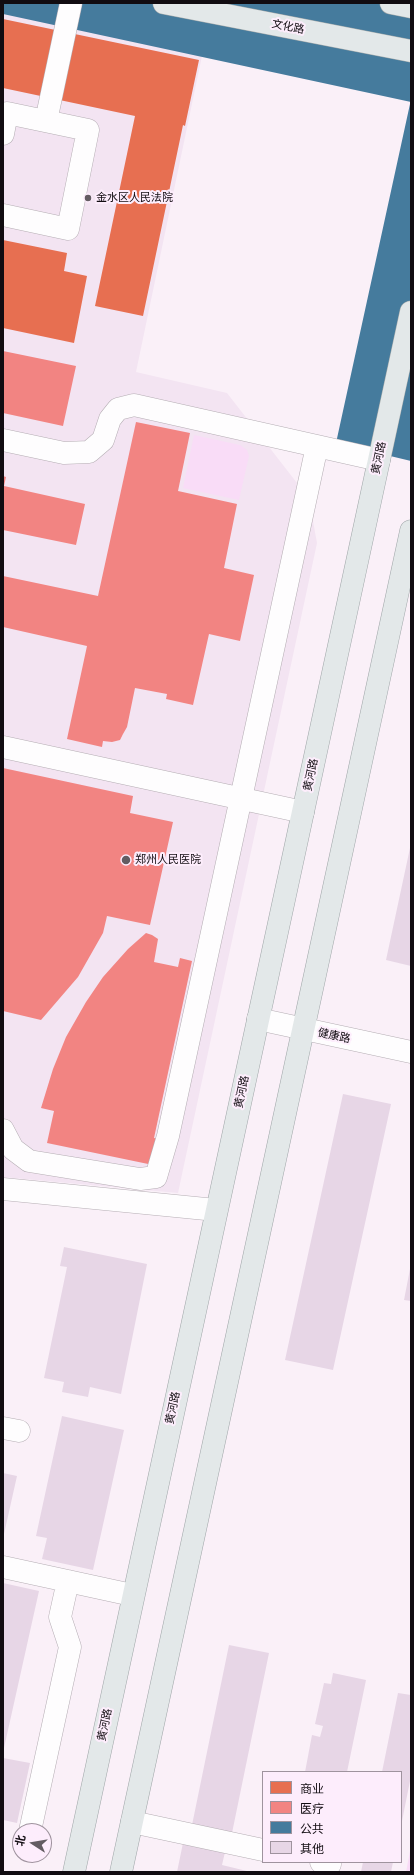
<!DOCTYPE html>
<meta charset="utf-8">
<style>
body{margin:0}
#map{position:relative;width:414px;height:1875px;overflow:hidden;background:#faf0f8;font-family:Figtree,"Noto Sans SC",sans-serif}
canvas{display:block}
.frame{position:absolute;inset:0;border:4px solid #110c11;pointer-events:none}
.legend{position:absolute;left:262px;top:1771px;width:140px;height:92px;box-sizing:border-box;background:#fdedfc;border:1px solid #9f939e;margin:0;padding:5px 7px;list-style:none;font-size:12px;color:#110c11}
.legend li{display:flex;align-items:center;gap:8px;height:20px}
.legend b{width:20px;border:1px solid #9f939e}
.north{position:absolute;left:12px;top:1823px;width:40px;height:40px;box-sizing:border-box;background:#fdedfc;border:1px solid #9f939e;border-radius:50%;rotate:282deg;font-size:11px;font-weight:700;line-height:16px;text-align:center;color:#110c11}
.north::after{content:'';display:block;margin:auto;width:14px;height:18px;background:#635c62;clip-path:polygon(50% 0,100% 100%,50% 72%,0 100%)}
</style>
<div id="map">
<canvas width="414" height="1875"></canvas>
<div class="frame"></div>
<ul class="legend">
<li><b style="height:11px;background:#e76f51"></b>商业</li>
<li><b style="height:11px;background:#f28482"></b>医疗</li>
<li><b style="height:11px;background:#457b9d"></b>公共</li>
<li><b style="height:11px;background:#e7d6e6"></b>其他</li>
</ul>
<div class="north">北</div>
</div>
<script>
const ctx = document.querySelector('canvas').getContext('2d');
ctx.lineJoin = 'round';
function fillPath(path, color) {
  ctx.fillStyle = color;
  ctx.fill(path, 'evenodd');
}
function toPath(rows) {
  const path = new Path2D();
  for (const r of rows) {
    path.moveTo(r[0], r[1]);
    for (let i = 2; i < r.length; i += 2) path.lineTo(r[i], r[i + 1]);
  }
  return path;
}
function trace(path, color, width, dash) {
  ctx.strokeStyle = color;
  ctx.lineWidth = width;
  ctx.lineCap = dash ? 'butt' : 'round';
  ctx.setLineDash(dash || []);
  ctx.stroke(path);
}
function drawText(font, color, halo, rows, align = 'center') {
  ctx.font = font + ' Figtree,"Noto Sans SC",sans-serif';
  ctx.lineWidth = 4;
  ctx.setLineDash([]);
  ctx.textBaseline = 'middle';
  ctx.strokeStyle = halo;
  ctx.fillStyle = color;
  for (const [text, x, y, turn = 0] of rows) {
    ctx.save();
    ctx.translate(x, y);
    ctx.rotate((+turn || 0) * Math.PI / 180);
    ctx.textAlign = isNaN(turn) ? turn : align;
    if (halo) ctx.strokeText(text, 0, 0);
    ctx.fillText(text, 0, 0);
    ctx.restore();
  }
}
fillPath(toPath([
 [3,9,203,51,136,372,227,393,297,483,311,510,317,543,178,1193,3,1177]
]), '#f3e4f2');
fillPath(toPath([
 [194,435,240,445,247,450,249,456,239,500,183,488],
 [411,1846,411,1872,406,1872]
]), '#f9dcf7');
fillPath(toPath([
 [3,19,199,60,185,126,183,125,143,316,95,306,135,116,3,88],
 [3,240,67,253,64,271,87,276,74,343,3,328]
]), '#e76f51');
fillPath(toPath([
 [3,351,76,366,63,426,3,413],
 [136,422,190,433,178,491,237,504,224,568,254,575,240,641,209,634,193,705,166,699,167,694,135,688,127,727,123,734,120,740,112,742,103,741,102,747,67,739,87,646,3,627,3,576,98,596],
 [3,476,6,477,4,486,85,504,76,545,3,530],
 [3,768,133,796,130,813,173,822,150,925,107,916,103,933,78,977,41,1020,3,1011],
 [146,933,152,935,158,939,154,962,178,967,180,958,192,961,154,1138,159,1139,153,1165,47,1143,54,1111,41,1108,53,1069,66,1037,86,1002,103,977,128,949]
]), '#f28482');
fillPath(toPath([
 [3,3,411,3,411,102,3,14],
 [410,104,411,104,411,461,336,443]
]), '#457b9d');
fillPath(toPath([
 [410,848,411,848,411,966,386,960],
 [343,1094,391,1104,333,1370,285,1360],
 [64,1247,147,1264,121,1394,90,1387,88,1397,62,1392,64,1382,44,1378,67,1267,60,1266],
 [410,1269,411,1269,411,1301,404,1300],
 [62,1416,124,1430,93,1570,42,1559,47,1538,36,1536],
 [3,1473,17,1476,4,1534,3,1534],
 [3,1583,39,1591,4,1748,3,1748],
 [229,1645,269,1653,232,1833,192,1825],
 [333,1673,366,1680,347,1772,305,1772,312,1735,320,1737,323,1726,315,1724,324,1683,331,1684],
 [398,1693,411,1695,411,1776,402,1821,401,1772,382,1772],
 [3,1758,30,1763,17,1823,3,1820],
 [183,1843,225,1852,222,1865,251,1872,177,1872],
 [363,1862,393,1862,391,1872,361,1872]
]), '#e7d6e6');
const minor = toPath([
 [46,121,71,3],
 [3,134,7,113,88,130,68,229,3,215],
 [3,440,64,453,89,452,103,440,110,419,118,409,134,405,379,460],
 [3,747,303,812],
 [258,1019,411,1052],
 [3,1130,13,1149,29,1161,140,1179,156,1177,168,1136,317,446],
 [3,1189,216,1210],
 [3,1428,19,1431],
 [3,1567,132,1595],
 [132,1822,263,1850],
 [30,1831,70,1647,60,1617,68,1581],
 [321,1862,330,1864]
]);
const major = toPath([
 [164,3,411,51],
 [391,3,411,7],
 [74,1872,411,312],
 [121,1872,411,531]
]);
trace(minor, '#b5aeb4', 23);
trace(major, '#9fa6a8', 23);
trace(minor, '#fefdfe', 22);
trace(major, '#e3e8e9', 22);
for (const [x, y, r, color] of [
 [88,198,4,"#635c62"],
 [126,860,5,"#635c62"]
]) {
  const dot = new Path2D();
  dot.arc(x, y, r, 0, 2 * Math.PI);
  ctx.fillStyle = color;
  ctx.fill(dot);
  trace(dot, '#fdedfc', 1.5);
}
drawText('11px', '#110c11', '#fdedfc', [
 ["文化路",288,27,11],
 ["黄河路",379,458,-78],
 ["黄河路",311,775,-78],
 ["健康路",334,1036,12],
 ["黄河路",242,1092,-78],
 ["黄河路",173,1408,-78],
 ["黄河路",105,1725,-78]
]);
drawText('11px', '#110c11', '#fdedfc', [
 ["金水区人民法院",96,198],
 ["郑州人民医院",135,860]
], 'left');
</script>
